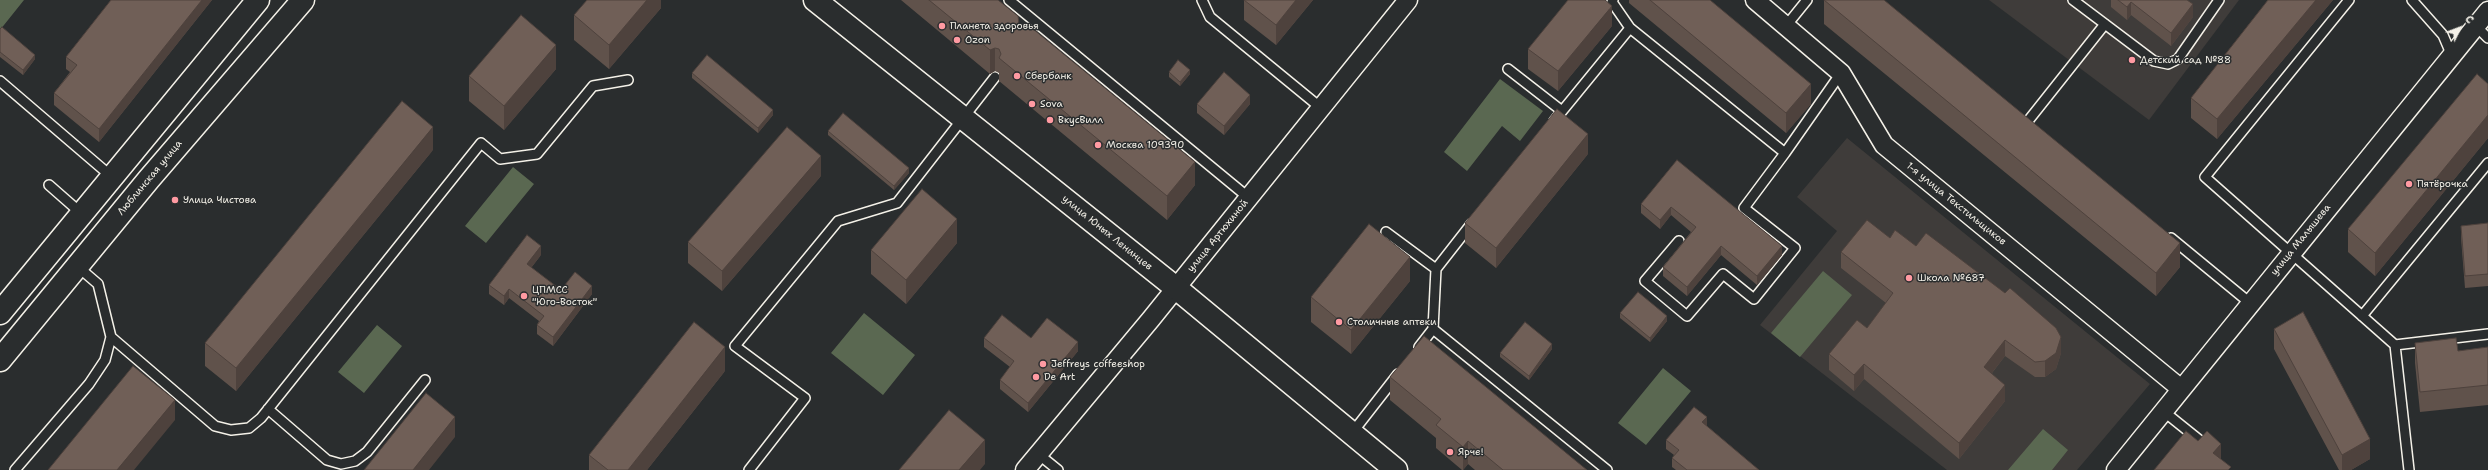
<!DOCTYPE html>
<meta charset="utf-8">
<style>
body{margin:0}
#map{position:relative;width:2488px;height:470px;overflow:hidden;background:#2a2d2e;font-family:"Shantell Sans",sans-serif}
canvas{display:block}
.north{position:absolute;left:2440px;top:8px;width:40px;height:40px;-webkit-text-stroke:3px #2a2d2e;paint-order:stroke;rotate:48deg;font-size:11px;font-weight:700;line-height:16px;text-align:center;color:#f4f1e8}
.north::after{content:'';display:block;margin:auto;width:14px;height:18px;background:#f4f1e8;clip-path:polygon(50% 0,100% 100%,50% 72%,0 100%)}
</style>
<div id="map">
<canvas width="2488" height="470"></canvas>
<div class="north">С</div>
</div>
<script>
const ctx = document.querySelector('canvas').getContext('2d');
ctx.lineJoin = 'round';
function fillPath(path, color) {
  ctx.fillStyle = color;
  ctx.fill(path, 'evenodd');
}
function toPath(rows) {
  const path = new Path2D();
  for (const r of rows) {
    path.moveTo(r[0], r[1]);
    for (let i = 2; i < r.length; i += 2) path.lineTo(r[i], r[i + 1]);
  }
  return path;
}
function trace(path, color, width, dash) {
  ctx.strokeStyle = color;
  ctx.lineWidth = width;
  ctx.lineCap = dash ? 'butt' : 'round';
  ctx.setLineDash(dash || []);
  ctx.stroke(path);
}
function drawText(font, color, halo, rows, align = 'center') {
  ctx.font = font + ' "Shantell Sans",sans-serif';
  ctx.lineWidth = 3;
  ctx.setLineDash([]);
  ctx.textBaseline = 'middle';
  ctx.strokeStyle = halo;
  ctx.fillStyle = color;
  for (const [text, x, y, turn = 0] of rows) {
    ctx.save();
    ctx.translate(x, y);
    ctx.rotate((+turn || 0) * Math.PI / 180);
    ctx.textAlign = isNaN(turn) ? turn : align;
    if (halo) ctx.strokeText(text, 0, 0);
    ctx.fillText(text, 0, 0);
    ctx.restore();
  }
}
fillPath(toPath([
 [1989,0,2239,0,2149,120],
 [1847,138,2150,384,2077,470,1947,470,1760,325,1837,231,1797,197]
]), '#3f3c3a');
fillPath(toPath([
 [0,0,24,0,0,30],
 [1500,79,1543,111,1520,141,1502,126,1467,171,1444,152],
 [513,167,534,184,486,243,465,226],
 [1823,271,1852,295,1800,357,1771,333],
 [864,313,915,355,883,395,831,353],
 [377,325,402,346,364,393,338,372],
 [1663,368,1691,391,1646,445,1618,423],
 [2043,429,2068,450,2052,470,2008,470]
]), '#5a6851');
const lane = toPath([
 [1009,0,1249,198],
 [1202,0,1210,17,1321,108],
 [2073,0,2154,61,2168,64,2178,59,2219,0],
 [2349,0,2205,177,2395,345,2409,470],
 [2412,0,2443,35,2452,56],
 [1786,26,1807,0],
 [2476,26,2488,38],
 [1630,28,1785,153,1841,73],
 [1508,69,1562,111],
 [0,81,112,177],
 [1554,121,1630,28,1612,2,1613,0],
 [2028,121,2105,24],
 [49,185,82,214],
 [1386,232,1436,269],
 [2171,238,2250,303],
 [1679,241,1645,281,1687,316,1723,274,1754,299,1795,248,1744,208,1785,153],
 [2362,316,2488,163],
 [1433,329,1436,269,1472,223],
 [111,337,215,426,231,430,249,428,261,418,481,143,500,159,537,154,593,86,628,80],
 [2395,345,2488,334],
 [1419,347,1433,329,1607,470],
 [268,409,327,460,341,464,355,461,367,452,425,380],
 [2162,410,2208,447],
 [1352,433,1398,374],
 [1037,453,1058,470],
 [15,470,89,384,105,360,111,337,98,284,77,266],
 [749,470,805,398,735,346,838,221,897,203,995,77]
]);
const street = toPath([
 [1755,0,1841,73,1884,145,2180,388],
 [1025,470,1151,319,1408,0],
 [2116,470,2488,11]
]);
const secondary = toPath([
 [815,0,1176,288,1396,470]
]);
const primary = toPath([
 [0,313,258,0],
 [0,360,149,179,303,0]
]);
trace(lane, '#f4f1e8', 12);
trace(street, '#f4f1e8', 21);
trace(secondary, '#f4f1e8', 25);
trace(primary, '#f4f1e8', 25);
trace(lane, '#2a2d2e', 9);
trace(street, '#2a2d2e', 18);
trace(secondary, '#2a2d2e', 22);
trace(primary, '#2a2d2e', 22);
fillPath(toPath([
 [111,0,212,0,99,142,54,105,54,93,70,72,66,69,66,57],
 [661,0,661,8,609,69,574,40,574,15],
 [901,0,998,0,1019,24,1195,185,1167,220,999,81,999,73,995,71,990,74],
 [1244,0,1313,0,1276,45,1244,20],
 [1629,0,1710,0,1811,104,1786,133,1629,3],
 [1824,0,2180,267,2156,296,1824,24],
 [2111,0,2187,0,2193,17,2171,46,2131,15,2127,20,2111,7],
 [2268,0,2333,0,2217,139,2191,118,2191,98],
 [1612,26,1558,91,1528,69,1528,49],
 [0,29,35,59,23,75,0,57],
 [556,69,504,130,469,101,469,76],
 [1169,72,1190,74,1180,86,1169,77],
 [692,73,773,115,758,133,692,78],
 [2488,84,2488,138,2375,276,2348,252,2348,229],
 [1197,104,1250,104,1224,135,1197,113],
 [828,131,909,173,894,190,828,135],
 [433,150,236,391,205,366,205,343],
 [1588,154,1496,268,1465,243,1465,223],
 [1677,160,1782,255,1757,285,1721,255,1687,296,1663,276,1663,267,1691,232,1671,215,1660,229,1641,213,1641,204],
 [821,176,722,291,688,263,688,242],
 [2488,223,2488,286,2465,288,2461,238,2461,226],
 [1890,238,2061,353,2056,369,2045,377,2035,377,2005,356,1992,373,2005,401,1959,459,1864,379,1854,391,1829,370,1829,354,1867,328,1886,303,1841,268,1841,252],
 [957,243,906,304,871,274,871,250],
 [541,255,531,268,561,290,592,294,553,346,537,334,537,325,539,321,509,298,504,305,489,294,489,285],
 [1410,281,1351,354,1311,322,1311,297],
 [1620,313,1667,321,1650,342,1620,318],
 [2274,329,2370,459,2351,470,2339,470,2274,349],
 [984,338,1031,338,1078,351,1028,412,1000,389,1000,380,1010,367,984,347],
 [2415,343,2458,351,2488,347,2488,405,2420,412,2415,363],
 [1552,349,1529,380,1500,357,1500,353],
 [725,371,647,470,589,470,589,455],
 [1390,377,1587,470,1475,470,1468,464,1463,470,1462,470,1436,448,1436,438,1390,400],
 [1707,426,1759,470,1676,470,1672,467,1672,458,1674,455,1666,449,1666,440]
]), '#60524b');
fillPath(toPath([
 [202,0,212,0,99,142,99,129],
 [647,0,661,0,661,8,609,69,609,45],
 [1296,0,1313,0,1276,45,1276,25],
 [2316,0,2333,0,2217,139,2217,119],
 [2131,2,2131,15,2127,20,2127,7],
 [2193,4,2193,17,2171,46,2171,33],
 [1612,6,1612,26,1558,91,1558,71],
 [556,45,556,69,504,130,504,106],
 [995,48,995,71,990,74,990,50],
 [35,55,35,59,23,75,23,70],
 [1190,70,1190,74,1180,86,1180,82],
 [1811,84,1811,104,1786,133,1786,113],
 [1250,95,1250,104,1224,135,1224,126],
 [773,110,773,115,758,133,758,128],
 [2488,115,2488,138,2375,276,2375,253],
 [433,127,433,150,236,391,236,368],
 [1588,134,1588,154,1496,268,1496,248],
 [821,156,821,176,722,291,722,271],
 [1195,162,1195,185,1167,220,1167,196],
 [909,168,909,173,894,190,894,186],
 [1671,207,1671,215,1660,229,1660,220],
 [957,219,957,243,906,304,906,280],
 [2180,243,2180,267,2156,296,2156,273],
 [541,246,541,255,527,273,527,264],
 [1721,246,1721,255,1687,296,1687,287],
 [1782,246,1782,255,1757,285,1757,276],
 [1410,257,1410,281,1351,354,1351,330],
 [592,286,592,294,553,346,553,337],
 [509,289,509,298,504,305,504,296],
 [1667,316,1667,321,1650,342,1650,338],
 [2061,337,2061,353,2056,369,2045,377,2045,361],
 [2005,340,2005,356,1984,383,1984,367],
 [1078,342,1078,351,1028,412,1028,403],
 [1552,344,1552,349,1529,380,1529,376],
 [725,347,725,371,647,470,628,470],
 [1864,364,1864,379,1854,391,1854,375],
 [2005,385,2005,401,1959,459,1959,443],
 [175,400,175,420,134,470,117,470],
 [455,417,455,437,429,470,413,470],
 [1707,417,1707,426,1702,431,1702,422],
 [2370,439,2370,459,2351,470,2342,470,2342,455],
 [985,440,985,464,980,470,959,470],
 [1468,441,1468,464,1463,470,1463,447],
 [2221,444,2221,468,2213,453]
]), '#4e423d');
const building = toPath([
 [111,0,202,0,99,129,54,93,77,65,66,57,111,0],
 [587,0,647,0,609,45,574,15,587,0],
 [929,0,998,0,1018,16,1019,24,1027,24,1195,162,1167,196,999,58,1001,54,999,49,995,48,990,50,929,0],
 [1244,0,1296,0,1276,25,1244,0],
 [1568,0,1605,0,1612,6,1558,71,1528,49,1568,0],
 [1650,0,1710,0,1811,84,1786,113,1650,0],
 [1824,0,1884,0,2180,243,2156,273,1824,0],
 [2118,0,2187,0,2193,4,2171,33,2131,2,2127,7,2118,0],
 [2268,0,2316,0,2217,119,2191,98,2268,0],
 [521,15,556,45,504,106,469,76,521,15],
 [2,27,35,55,23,70,0,52,0,29,2,27],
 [707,55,773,110,758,128,692,73,707,55],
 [1178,60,1190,70,1180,82,1169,72,1178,60],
 [1224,72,1250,95,1224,126,1197,104,1224,72],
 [2477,74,2488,84,2488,115,2375,253,2348,229,2477,74],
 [402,101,433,127,236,368,205,343,402,101],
 [1557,109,1588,134,1496,248,1465,223,1557,109],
 [843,113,909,168,894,186,828,131,843,113],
 [787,127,821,156,722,271,688,242,787,127],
 [1677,160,1782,246,1757,276,1721,246,1687,287,1663,267,1696,227,1671,207,1660,220,1641,204,1677,160],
 [922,189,957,219,906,280,871,250,922,189],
 [1867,220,1890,238,1895,230,1916,246,1926,233,2005,293,2010,288,2056,328,2061,337,2056,353,2045,361,2035,362,2005,340,1984,367,2005,385,1959,443,1864,364,1854,375,1829,354,1857,320,1867,328,1893,293,1841,252,1867,220],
 [2488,223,2488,274,2465,276,2461,226,2488,223],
 [1369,224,1410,257,1351,330,1311,297,1369,224],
 [527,235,541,246,527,264,561,290,575,272,592,286,553,337,537,325,544,316,509,289,504,296,489,285,527,235],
 [1638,292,1667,316,1650,338,1620,313,1638,292],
 [2303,312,2370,439,2342,455,2274,329,2303,312],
 [1002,315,1031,338,1047,318,1078,342,1028,403,1000,380,1014,361,984,338,1002,315],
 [694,322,725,347,628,470,608,470,589,455,694,322],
 [1525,322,1552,344,1529,376,1500,353,1525,322],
 [1424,336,1587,470,1503,470,1468,441,1463,447,1436,425,1441,419,1390,377,1424,336],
 [2456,338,2458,351,2488,347,2488,385,2420,392,2415,343,2456,338],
 [133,366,175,400,117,470,48,470,133,366],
 [426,393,455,417,413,470,364,470,426,393],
 [1694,407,1707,417,1702,422,1759,470,1687,470,1672,458,1679,450,1666,440,1694,407],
 [949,410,985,440,959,470,899,470,949,410],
 [2186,431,2198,441,2207,431,2221,444,2213,453,2231,467,2228,470,2154,470,2186,431]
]);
fillPath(building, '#705f57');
trace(building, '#4e423d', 1);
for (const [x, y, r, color] of [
 [942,26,4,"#ff9aa2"],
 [957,40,4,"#ff9aa2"],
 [2132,60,4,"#ff9aa2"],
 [1017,76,4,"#ff9aa2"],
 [1032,104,4,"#ff9aa2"],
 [1050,120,4,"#ff9aa2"],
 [1098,145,4,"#ff9aa2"],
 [2409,184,4,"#ff9aa2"],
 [175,200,4,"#ff9aa2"],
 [1909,278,4,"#ff9aa2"],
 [524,296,4,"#ff9aa2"],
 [1339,322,4,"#ff9aa2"],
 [1043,364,4,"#ff9aa2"],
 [1036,377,4,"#ff9aa2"],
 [1450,452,4,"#ff9aa2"]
]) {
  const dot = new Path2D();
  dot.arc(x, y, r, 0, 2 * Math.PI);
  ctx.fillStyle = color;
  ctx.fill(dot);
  trace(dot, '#2a2d2e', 1.5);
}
drawText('10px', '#f4f1e8', '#2a2d2e', [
 ["Планета здоровья",950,26],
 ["Ozon",965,40],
 ["Детский сад №88",2140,60],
 ["Сбербанк",1025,76],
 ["Sova",1040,104],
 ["ВкусВилл",1058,120],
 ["Москва 109390",1106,145],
 ["Пятёрочка",2417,184],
 ["Улица Чистова",183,200],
 ["Школа №687",1917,278],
 ["ЦПМСС",532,290],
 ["\"Юго-Восток\"",532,302],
 ["Столичные аптеки",1347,322],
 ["Jeffreys coffeeshop",1051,364],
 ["De Art",1044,377],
 ["Ярче!",1458,452]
], 'left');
drawText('10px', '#f4f1e8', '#2a2d2e', [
 ["Люблинская улица",150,178,-50],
 ["1-я улица Текстильщиков",1956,204,39],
 ["улица Юных Ленинцев",1107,233,39],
 ["улица Артюхиной",1218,236,-51],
 ["улица Малышева",2301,240,-51]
]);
</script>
